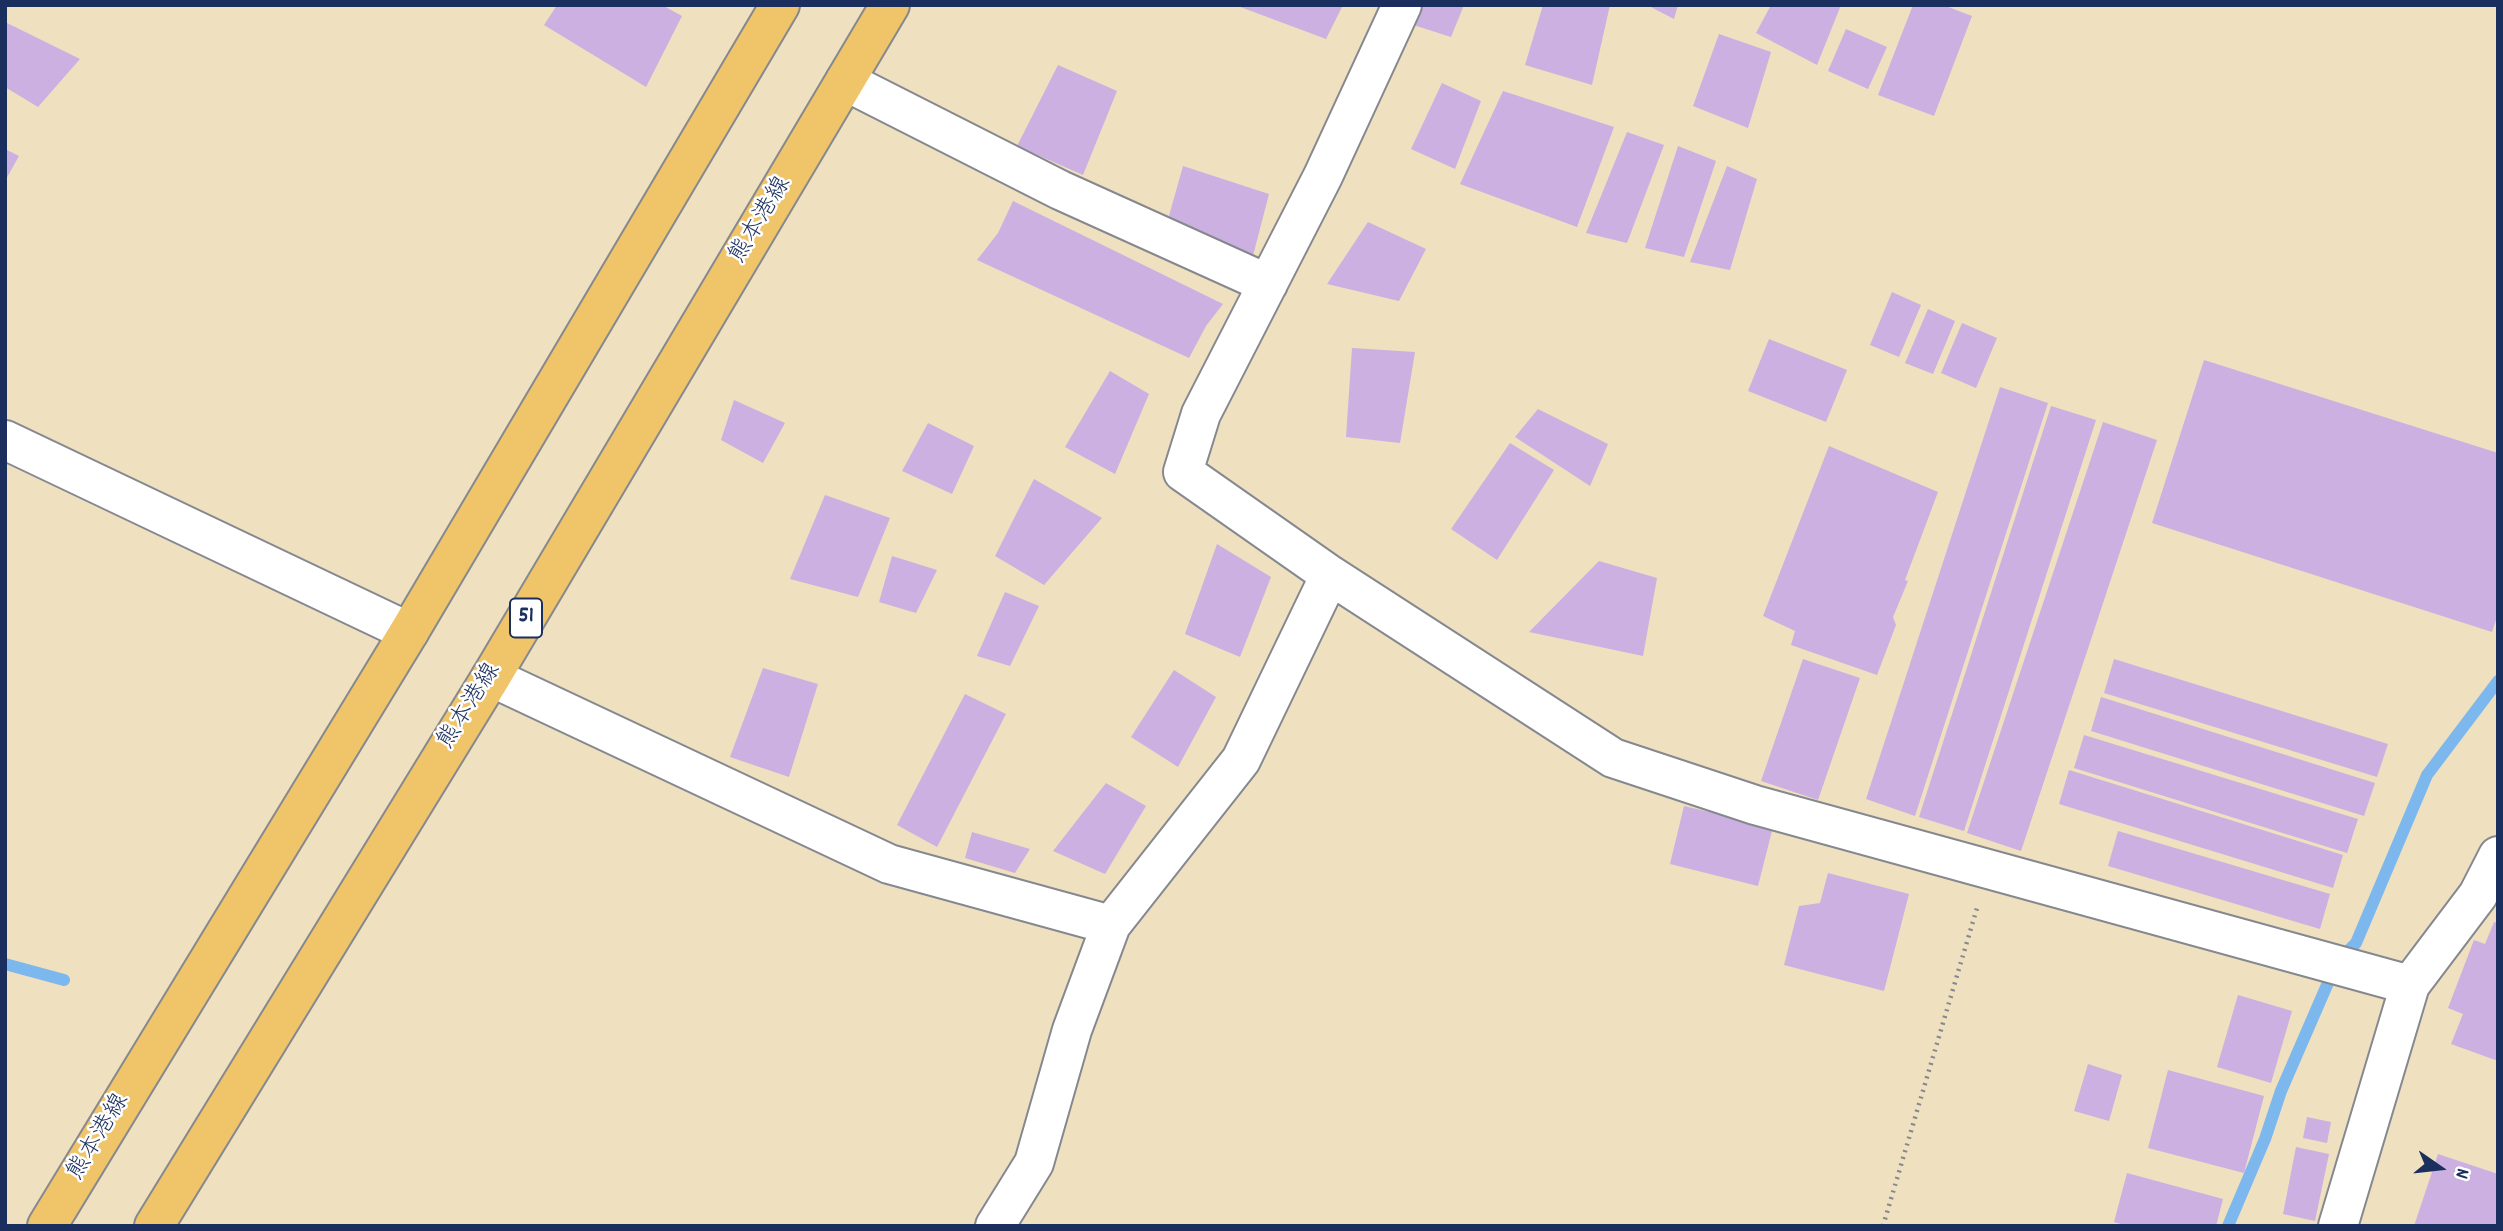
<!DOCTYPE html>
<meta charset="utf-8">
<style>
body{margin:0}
#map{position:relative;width:2503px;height:1231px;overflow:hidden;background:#efe0c0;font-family:Dekko,sans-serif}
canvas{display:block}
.frame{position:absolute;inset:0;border:7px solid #1b2f5e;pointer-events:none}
.north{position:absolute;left:2405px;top:1133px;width:70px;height:70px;-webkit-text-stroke:5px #fff;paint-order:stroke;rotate:104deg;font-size:19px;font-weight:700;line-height:28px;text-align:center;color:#1b2f5e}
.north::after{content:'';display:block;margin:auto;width:24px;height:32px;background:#1b2f5e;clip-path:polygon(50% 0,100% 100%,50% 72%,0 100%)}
</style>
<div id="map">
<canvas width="2503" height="1231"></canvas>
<div class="frame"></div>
<div class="north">N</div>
</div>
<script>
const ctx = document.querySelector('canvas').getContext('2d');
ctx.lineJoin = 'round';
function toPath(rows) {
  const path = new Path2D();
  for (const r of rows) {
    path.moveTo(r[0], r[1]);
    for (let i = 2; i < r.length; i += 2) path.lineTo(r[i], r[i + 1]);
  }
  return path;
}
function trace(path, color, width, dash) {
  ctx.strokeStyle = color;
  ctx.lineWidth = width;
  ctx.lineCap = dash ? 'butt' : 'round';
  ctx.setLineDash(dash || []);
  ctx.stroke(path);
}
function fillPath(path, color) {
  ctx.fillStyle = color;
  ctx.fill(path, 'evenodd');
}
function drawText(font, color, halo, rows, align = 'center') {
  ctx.font = font + ' Dekko,"Klee One",sans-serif';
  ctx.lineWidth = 5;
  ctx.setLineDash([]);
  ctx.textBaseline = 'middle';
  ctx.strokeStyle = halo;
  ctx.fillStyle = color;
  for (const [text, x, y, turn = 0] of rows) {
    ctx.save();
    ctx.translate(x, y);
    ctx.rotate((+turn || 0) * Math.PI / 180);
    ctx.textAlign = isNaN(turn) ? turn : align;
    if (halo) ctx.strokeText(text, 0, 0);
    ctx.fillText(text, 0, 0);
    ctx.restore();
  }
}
trace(toPath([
 [5,964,64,980],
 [2228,1226,2265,1139,2281,1091,2337,962,2356,943,2427,775,2498,681]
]), '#7cb8ee', 12);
fillPath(toPath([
 [557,5,662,5,682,16,646,87,544,25],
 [1235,5,1343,5,1326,39],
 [1413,5,1464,5,1451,37,1404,22],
 [1543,5,1610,5,1592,85,1525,65],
 [1647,5,1678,5,1674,19],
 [1771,5,1841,5,1817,65,1756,33],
 [1913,5,1943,5,1972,16,1934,116,1878,95],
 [5,22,80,59,38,107,5,87],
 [1846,29,1887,47,1868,89,1828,71],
 [1719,34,1771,52,1748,128,1693,106],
 [1058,65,1117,91,1083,175,1017,146],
 [1442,83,1481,101,1455,169,1411,149],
 [1503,91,1614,127,1577,227,1460,184],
 [1627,132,1664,145,1627,243,1586,233],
 [1678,146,1716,161,1684,257,1645,248],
 [5,149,19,156,5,181],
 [1183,166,1269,194,1248,275,1167,223],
 [1727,166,1757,179,1730,270,1690,262],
 [1013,201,1223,304,1206,326,1189,358,977,260,998,233],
 [1368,222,1426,249,1399,301,1327,284],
 [1892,292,1921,305,1899,357,1870,345],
 [1928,309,1955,321,1933,374,1905,363],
 [1962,323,1997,338,1976,388,1941,373],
 [1769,339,1847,370,1826,422,1748,391],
 [1352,348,1415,352,1400,443,1346,437],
 [2204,360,2498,453,2498,614,2492,632,2152,523],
 [1110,371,1149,394,1115,474,1065,447],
 [2000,387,2048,403,1915,816,1866,799],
 [734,400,785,423,763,463,721,440],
 [2051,406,2096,420,1964,831,1919,817],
 [1538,409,1608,444,1590,486,1515,437],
 [2103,422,2157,440,2021,851,1967,833],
 [928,423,974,446,952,494,902,471],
 [1510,443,1554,470,1497,560,1451,529],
 [1829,446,1938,492,1905,580,1908,581,1893,617,1896,625,1877,675,1791,645,1795,631,1763,616],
 [1034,479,1102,518,1044,585,995,556],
 [825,495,890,518,858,597,790,579],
 [1217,544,1271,577,1240,657,1185,634],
 [892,556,937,570,916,613,879,602],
 [1599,561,1657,578,1643,656,1529,632],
 [1005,592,1039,606,1010,666,977,656],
 [1803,659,1860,678,1818,800,1761,781],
 [2114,659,2388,744,2377,777,2104,693],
 [763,668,818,684,789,777,730,757],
 [1174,670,1216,697,1178,767,1131,737],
 [965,694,1006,714,937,847,897,825],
 [2101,697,2375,783,2364,816,2091,731],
 [2084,735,2358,819,2347,853,2074,768],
 [2069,770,2343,855,2333,888,2059,804],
 [1106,783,1146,806,1105,874,1053,851],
 [1684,806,1773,827,1758,886,1670,864],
 [2118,831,2330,894,2320,929,2108,866],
 [972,832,1030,849,1015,873,965,858],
 [1828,873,1909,894,1884,991,1784,965,1799,906,1820,903],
 [2494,922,2498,923,2498,1061,2451,1044,2463,1014,2448,1008,2474,940,2485,944],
 [2238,995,2292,1011,2271,1083,2217,1067],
 [2088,1064,2122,1075,2109,1121,2074,1111],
 [2168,1070,2264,1096,2244,1173,2148,1148],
 [2307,1117,2331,1122,2327,1143,2303,1138],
 [2296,1147,2329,1154,2315,1221,2283,1214],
 [2438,1154,2498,1174,2498,1226,2414,1226],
 [2127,1173,2223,1199,2216,1226,2128,1226,2114,1222]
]), '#cbb0e1');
const minor = toPath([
 [1402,5,1323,176,1201,414,1183,472,1330,575,1613,758,1755,805,2410,985],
 [845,81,1060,190,1268,284],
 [5,440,409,632],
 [491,677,889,864,1111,925],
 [995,1226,1034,1163,1072,1030,1111,925,1241,760,1330,575],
 [2338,1226,2410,985,2478,895,2498,856]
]);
const major = toPath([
 [47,1226,409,632,780,5],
 [154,1226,491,677,890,5]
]);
trace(minor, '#85888f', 42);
trace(major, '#85888f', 42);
trace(toPath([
 [1883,1226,1977,908]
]), '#85888f', 4.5, [2, 5]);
trace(minor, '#fff', 38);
trace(major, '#f0c469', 38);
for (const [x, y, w] of [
 [526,618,32]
]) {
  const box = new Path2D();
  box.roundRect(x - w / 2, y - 19.5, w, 39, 5);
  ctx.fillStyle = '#fff';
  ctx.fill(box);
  trace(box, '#1b2f5e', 2);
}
drawText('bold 23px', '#1b2f5e', null, [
 ["51",526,618]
]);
drawText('24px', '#1b2f5e', '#fff', [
 ["熊本港線",762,221,-59],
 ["熊本港線",471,707,-58],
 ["熊本港線",100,1138,-59]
]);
</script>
